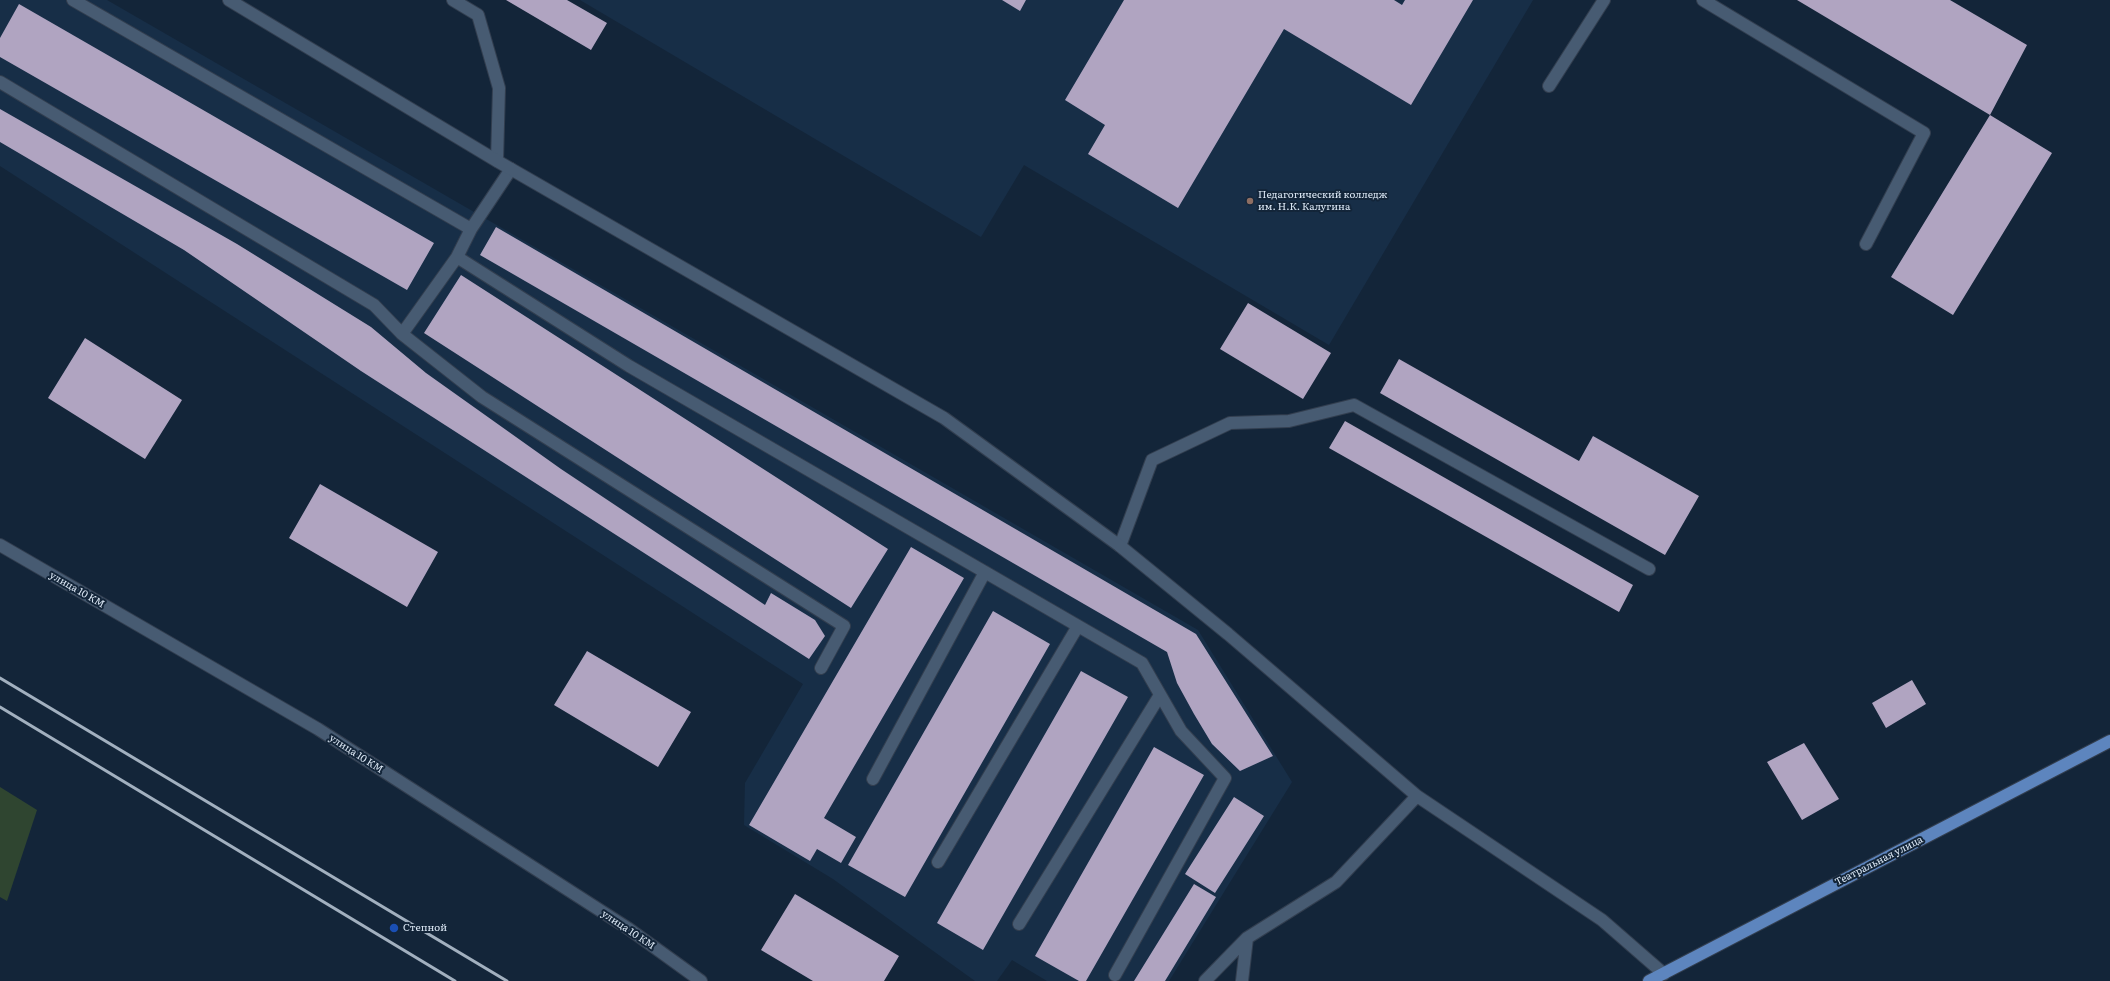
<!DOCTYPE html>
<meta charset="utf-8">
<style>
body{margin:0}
canvas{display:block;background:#132539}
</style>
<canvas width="2110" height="981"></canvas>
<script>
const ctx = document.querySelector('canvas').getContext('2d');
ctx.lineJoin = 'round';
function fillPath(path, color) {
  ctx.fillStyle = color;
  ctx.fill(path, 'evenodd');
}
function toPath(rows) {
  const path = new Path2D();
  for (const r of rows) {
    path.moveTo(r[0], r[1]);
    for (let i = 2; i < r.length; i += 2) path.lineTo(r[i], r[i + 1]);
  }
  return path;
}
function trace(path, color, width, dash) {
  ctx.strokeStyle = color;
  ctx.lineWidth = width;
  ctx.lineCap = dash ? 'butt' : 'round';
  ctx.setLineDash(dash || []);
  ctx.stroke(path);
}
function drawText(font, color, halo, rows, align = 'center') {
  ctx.font = font + ' Literata,serif';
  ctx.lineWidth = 4;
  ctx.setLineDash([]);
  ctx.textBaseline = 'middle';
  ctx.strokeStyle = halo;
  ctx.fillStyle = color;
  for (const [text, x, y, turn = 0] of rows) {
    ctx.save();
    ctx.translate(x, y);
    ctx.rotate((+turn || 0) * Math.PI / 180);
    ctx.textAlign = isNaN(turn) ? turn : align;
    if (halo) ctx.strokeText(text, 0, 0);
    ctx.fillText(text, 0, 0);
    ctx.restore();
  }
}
fillPath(toPath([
 [0,0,107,0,1198,630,1292,782,1169,981,1047,981,1012,960,997,981,975,981,833,879,744,825,745,783,803,684,0,166],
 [580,0,1533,0,1329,345,1024,165,981,237]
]), '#172e47');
fillPath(toPath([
 [0,787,37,810,7,901,0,897]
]), '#2f4530');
fillPath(toPath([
 [506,0,567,0,607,23,591,50],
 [1002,0,1026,0,1020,11],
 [1124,0,1394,0,1402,5,1405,0,1473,0,1411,105,1284,29,1178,208,1088,154,1105,125,1065,100],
 [1797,0,1950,0,2027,45,1990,115],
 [19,4,434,243,407,290,0,57,0,38],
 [0,109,237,244,371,327,426,373,561,469,765,605,771,593,815,620,825,636,809,659,361,371,184,250,0,142],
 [1990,115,2052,153,1953,315,1891,277],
 [496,227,1196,634,1273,756,1240,771,1212,744,1194,714,1177,683,1167,652,480,255],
 [461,275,888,549,851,608,424,333],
 [1248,303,1331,353,1303,399,1220,349],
 [85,338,182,400,145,459,48,398],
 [1399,359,1579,461,1593,436,1699,496,1665,555,1380,393],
 [1345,421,1633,585,1619,612,1329,448],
 [320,484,438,552,407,607,289,538],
 [911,547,964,578,824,818,856,837,841,863,817,849,810,861,749,825],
 [993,611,1050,644,905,897,848,865],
 [587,651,691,712,658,767,554,705],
 [1081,671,1128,697,983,950,937,923],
 [1912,680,1926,704,1886,728,1872,703],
 [1804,743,1839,799,1802,820,1767,762],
 [1154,747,1204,775,1086,981,1079,981,1035,956],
 [1234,797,1264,816,1215,893,1185,874],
 [1194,884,1216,897,1165,981,1134,981],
 [795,894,899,956,884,981,813,981,761,950]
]), '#b0a4c1');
const lane = toPath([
 [73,0,471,229],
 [453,0,478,15,499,88,497,161],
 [1703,0,1924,133,1866,244],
 [0,82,374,305,402,334,482,397,844,626,821,668],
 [1549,86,1604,0],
 [457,257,629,366,1142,663,1181,731,1225,778,1115,975],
 [402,334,457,257,471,229,511,169],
 [1120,546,1152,460,1230,423,1289,421,1354,405,1649,569],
 [873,779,985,572],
 [938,862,1078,626],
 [1019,924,1160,695]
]);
const street = toPath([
 [229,0,497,161,944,418,1120,546,1228,634,1417,796,1602,920,1664,974],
 [0,545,318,729,629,929,701,981],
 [1205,981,1247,938,1336,882,1417,796],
 [1242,981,1247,938]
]);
const primary = toPath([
 [1649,981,2110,741]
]);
trace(lane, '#323e4f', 14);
trace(street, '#323e4f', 14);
trace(primary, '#323e4f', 14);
trace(lane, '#475b72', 12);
trace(street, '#475b72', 12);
trace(primary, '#5d85be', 12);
trace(toPath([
 [0,678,507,981],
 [0,707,455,981]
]), '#a2b0bf', 3);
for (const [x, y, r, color] of [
 [1250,201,4,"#8d6e63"],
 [394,928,5,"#1a4fb4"]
]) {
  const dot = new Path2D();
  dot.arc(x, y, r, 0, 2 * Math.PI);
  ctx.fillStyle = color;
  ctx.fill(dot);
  trace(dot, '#132539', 1.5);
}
drawText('10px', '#deeaf7', '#132539', [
 ["Педагогический колледж",1258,195],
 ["им. Н.К. Калугина",1258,207],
 ["Степной",403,928]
], 'left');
drawText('10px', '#deeaf7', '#132539', [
 ["улица 10 КМ",77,590,30],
 ["улица 10 КМ",356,754,33],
 ["Театральная улица",1879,861,-27],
 ["улица 10 КМ",628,930,34]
]);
</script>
